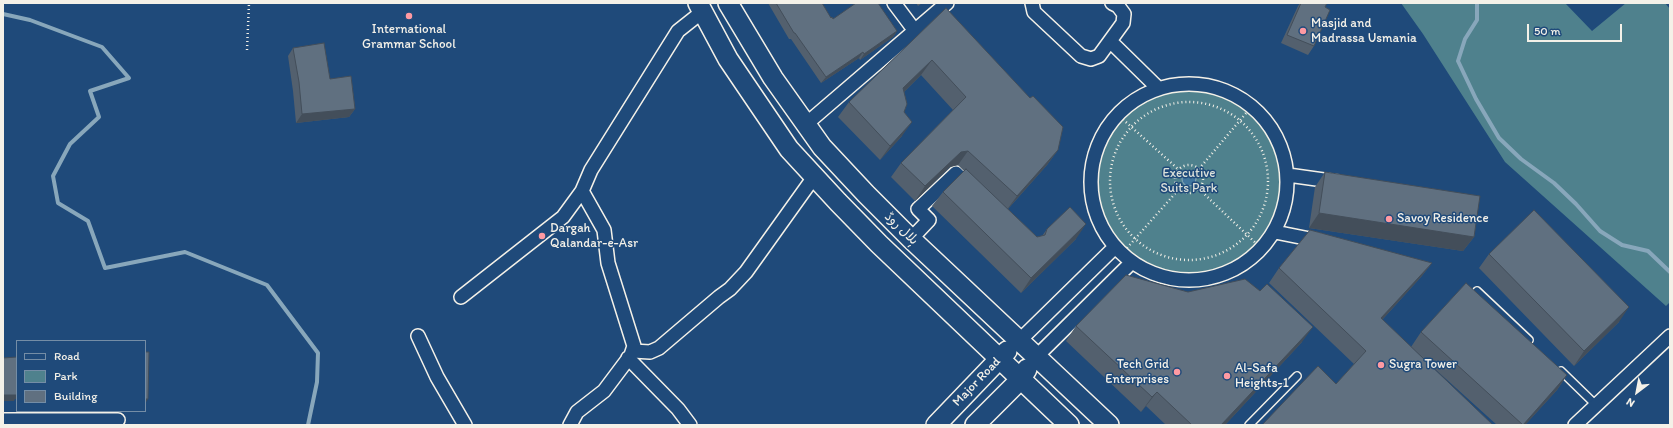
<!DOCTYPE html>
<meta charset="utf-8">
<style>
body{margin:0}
#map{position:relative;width:1673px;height:428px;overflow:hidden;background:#1f4a7a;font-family:Itim,sans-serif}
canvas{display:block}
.frame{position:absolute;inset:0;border:4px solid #f4f1e8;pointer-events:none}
.legend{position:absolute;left:16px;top:340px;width:130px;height:72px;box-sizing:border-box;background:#1f4a7a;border:1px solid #748da6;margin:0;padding:5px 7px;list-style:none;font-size:12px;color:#f4f1e8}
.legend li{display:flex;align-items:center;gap:8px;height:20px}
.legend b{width:20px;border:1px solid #748da6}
.north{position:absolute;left:1617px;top:372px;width:40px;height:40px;-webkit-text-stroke:3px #1f4a7a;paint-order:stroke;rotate:212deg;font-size:11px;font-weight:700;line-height:16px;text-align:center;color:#f4f1e8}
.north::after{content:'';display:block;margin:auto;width:14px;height:18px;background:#f4f1e8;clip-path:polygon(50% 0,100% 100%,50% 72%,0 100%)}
.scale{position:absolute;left:1527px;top:24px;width:95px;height:18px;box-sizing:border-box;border:2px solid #f4f1e8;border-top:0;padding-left:5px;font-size:12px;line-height:14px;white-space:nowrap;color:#f4f1e8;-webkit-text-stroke:3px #1f4a7a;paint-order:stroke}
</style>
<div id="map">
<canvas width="1673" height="428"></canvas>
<div class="frame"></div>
<ul class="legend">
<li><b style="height:5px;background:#1f4a7a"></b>Road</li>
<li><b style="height:11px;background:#4f818d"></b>Park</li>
<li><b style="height:11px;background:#607080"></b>Building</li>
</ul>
<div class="north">N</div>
<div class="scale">50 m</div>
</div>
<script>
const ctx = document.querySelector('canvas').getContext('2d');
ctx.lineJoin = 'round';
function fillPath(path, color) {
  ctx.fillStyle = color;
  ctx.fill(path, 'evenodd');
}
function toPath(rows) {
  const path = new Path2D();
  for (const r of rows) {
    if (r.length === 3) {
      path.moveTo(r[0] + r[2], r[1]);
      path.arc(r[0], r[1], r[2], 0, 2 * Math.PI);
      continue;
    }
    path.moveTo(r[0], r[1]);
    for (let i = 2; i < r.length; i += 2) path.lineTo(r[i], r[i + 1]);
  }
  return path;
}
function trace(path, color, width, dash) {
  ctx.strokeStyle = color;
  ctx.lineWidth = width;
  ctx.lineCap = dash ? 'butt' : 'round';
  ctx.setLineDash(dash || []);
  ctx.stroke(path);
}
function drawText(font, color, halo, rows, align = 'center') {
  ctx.font = font + ' Itim,"Playpen Sans Arabic",sans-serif';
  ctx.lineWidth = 3;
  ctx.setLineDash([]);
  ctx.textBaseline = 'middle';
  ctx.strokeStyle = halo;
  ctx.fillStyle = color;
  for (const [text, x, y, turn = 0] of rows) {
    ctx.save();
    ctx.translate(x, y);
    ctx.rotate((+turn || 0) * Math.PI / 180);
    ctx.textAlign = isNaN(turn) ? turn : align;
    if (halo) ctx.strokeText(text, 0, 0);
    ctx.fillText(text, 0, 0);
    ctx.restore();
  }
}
fillPath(toPath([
 [1401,3,1565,3,1592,31,1626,3,1665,3,1670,9,1670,302,1666,306,1505,162,1423,34],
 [1189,182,91]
]), '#4f818d');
const water = toPath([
 [1189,179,7]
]);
fillPath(water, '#40759d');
trace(water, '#88a7bb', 1);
trace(toPath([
 [1477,3,1477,20,1465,39,1458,61,1476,99,1499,138,1521,159,1554,183,1576,204,1600,231,1622,245,1648,251,1670,272],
 [3,14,30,20,102,47,129,78,90,91,99,117,70,144,53,176,58,203,88,221,105,268,185,252,267,285,318,353,317,382,308,425]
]), '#88a7bb', 4);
const lane = toPath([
 [1477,291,1529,340],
 [1561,371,1597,406],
 [1249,425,1297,376]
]);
const street = toPath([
 [894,3,915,31],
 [1032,3,1034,12,1081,56,1091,59,1099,56,1123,23,1124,14,1118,6,1112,3],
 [1110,41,1158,88],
 [1189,182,98],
 [805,125,947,3],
 [1288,175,1338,182],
 [1275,232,1320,241],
 [911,239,929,220,918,209,956,173,971,188],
 [461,297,563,217,582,191,591,170,678,31,702,12],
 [418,336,437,377,465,425],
 [1019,341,1115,247],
 [633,351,650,352,659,348,719,297,730,289,746,272,814,177],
 [1036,357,1132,262],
 [628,358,678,409,690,425],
 [3,420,118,420],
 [570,425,577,412,604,391,631,355,634,346,608,263,604,230,582,191],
 [1575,425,1670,336]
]);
const secondary = toPath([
 [698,3,728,59,789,149,838,202,879,244,1069,425],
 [728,3,773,78,822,147,866,194,911,239,1109,425],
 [936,425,1007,351],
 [975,425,1021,379,1027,369]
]);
trace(lane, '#f4f1e8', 10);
trace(street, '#f4f1e8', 16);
trace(secondary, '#f4f1e8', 22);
trace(toPath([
 [247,50,249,3],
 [1189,181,79],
 [1117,114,1178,169],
 [1189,179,14],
 [1199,169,1252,106],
 [1199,189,1262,249],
 [1127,248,1179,189]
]), '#f4f1e8', 2.5, [1, 3]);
trace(lane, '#1f4a7a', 7);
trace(street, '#1f4a7a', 13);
trace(secondary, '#1f4a7a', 19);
fillPath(toPath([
 [768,3,822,3,831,18,897,31,893,37,860,60,859,58,821,83,791,39,789,39],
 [916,3,922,3,918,6],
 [1300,3,1327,3,1325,7,1314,46,1308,55,1281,43,1298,6],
 [946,8,1058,150,1047,165,1008,209,1037,237,1042,236,1047,229,1076,239,1021,293,932,206,943,192,964,171,958,165,950,167,915,201,891,177,901,163,953,110,921,75,904,92,904,112,902,136,880,160,838,117,849,102],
 [293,48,330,79,355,109,349,117,296,123,293,91,288,56],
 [1325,172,1474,237,1463,251,1309,228,1315,187],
 [1489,254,1619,322,1574,366,1479,268],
 [1432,263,1421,277,1382,320,1411,347,1421,332,1567,375,1557,390,1525,425,1497,425,1415,351,1336,384,1354,364,1269,283,1279,268],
 [1076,326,1302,342,1225,425,1166,425,1146,406,1141,412,1066,341]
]), '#53606e');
fillPath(toPath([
 [897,31,893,37,860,60,864,54],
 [863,52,859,58,821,83,826,77],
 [932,60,921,75,893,103,903,88],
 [355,109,349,117,296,123,302,114],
 [912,122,902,136,880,160,890,146],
 [1058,150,1047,165,1006,211,1017,196],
 [968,151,958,165,950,167,915,201,925,186,961,152],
 [1319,213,1474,237,1463,251,1309,228],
 [1086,224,1076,239,1021,293,1031,278],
 [1432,263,1421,277,1370,333,1381,318],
 [1629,307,1619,322,1574,366,1584,351],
 [1313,327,1302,342,1225,425,1221,425],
 [1567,375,1557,390,1525,425,1522,425],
 [1157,392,1146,406,1141,412,1152,397],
 [3,395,17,395,17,399,15,399,14,401,3,401],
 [145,399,148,399,145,404]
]), '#434e5a');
const building = toPath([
 [776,3,822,3,831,18,832,17,833,19,856,3,878,3,897,31,864,54,863,52,826,77,795,33,794,33,776,3],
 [1301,3,1327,3,1325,7,1330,10,1314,46,1287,35,1301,3],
 [946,8,1030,98,1033,96,1063,127,1058,150,1017,196,968,151,961,152,925,186,901,163,966,97,932,60,903,88,907,104,904,112,912,122,890,146,849,102,946,8],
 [324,43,330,79,351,76,355,109,302,114,299,82,293,48,324,43],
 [966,169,1037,237,1045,235,1047,229,1070,207,1086,224,1031,278,943,192,966,169],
 [1325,172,1480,196,1474,237,1319,213,1325,172],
 [1534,210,1629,307,1584,351,1489,254,1534,210],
 [1310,230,1432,263,1381,318,1493,425,1262,425,1318,366,1336,384,1366,351,1279,268,1310,230],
 [1126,275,1188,292,1245,279,1260,291,1267,284,1313,327,1221,425,1192,425,1157,392,1152,397,1076,326,1126,275],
 [1466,283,1567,375,1523,425,1421,332,1466,283],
 [145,352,149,352,148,399,145,399,145,352],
 [17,357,17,395,3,395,3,358,17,357]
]);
fillPath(building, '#607080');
trace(building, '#434e5a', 1);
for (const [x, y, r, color] of [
 [409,16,4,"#ff9aa2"],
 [1303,31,4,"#ff9aa2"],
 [1389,219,4,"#ff9aa2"],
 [542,236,4,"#ff9aa2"],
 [1381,365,4,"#ff9aa2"],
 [1177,372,4,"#ff9aa2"],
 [1227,376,4,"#ff9aa2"]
]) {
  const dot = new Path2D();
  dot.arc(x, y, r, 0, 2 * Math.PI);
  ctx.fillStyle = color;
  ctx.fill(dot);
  trace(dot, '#1f4a7a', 1.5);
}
drawText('13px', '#f4f1e8', '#1f4a7a', [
 ["Masjid and",1311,24],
 ["Madrassa Usmania",1311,39],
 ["International",409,30,"center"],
 ["Grammar School",409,45,"center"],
 ["Savoy Residence",1397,219],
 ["Dargah",550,229],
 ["Qalandar-e-Asr",550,244],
 ["Tech Grid",1169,365,"right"],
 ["Enterprises",1169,380,"right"],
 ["Sugra Tower",1389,365],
 ["Al-Safa",1235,369],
 ["Heights-1",1235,384]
], 'left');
drawText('13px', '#dbe0da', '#1f4a7a', [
 ["Executive",1189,174],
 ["Suits Park",1189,189]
]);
drawText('13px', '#f4f1e8', '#1f4a7a', [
 ["ہلال روڈ",901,229,44],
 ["Major Road",977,382,-46]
]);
</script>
